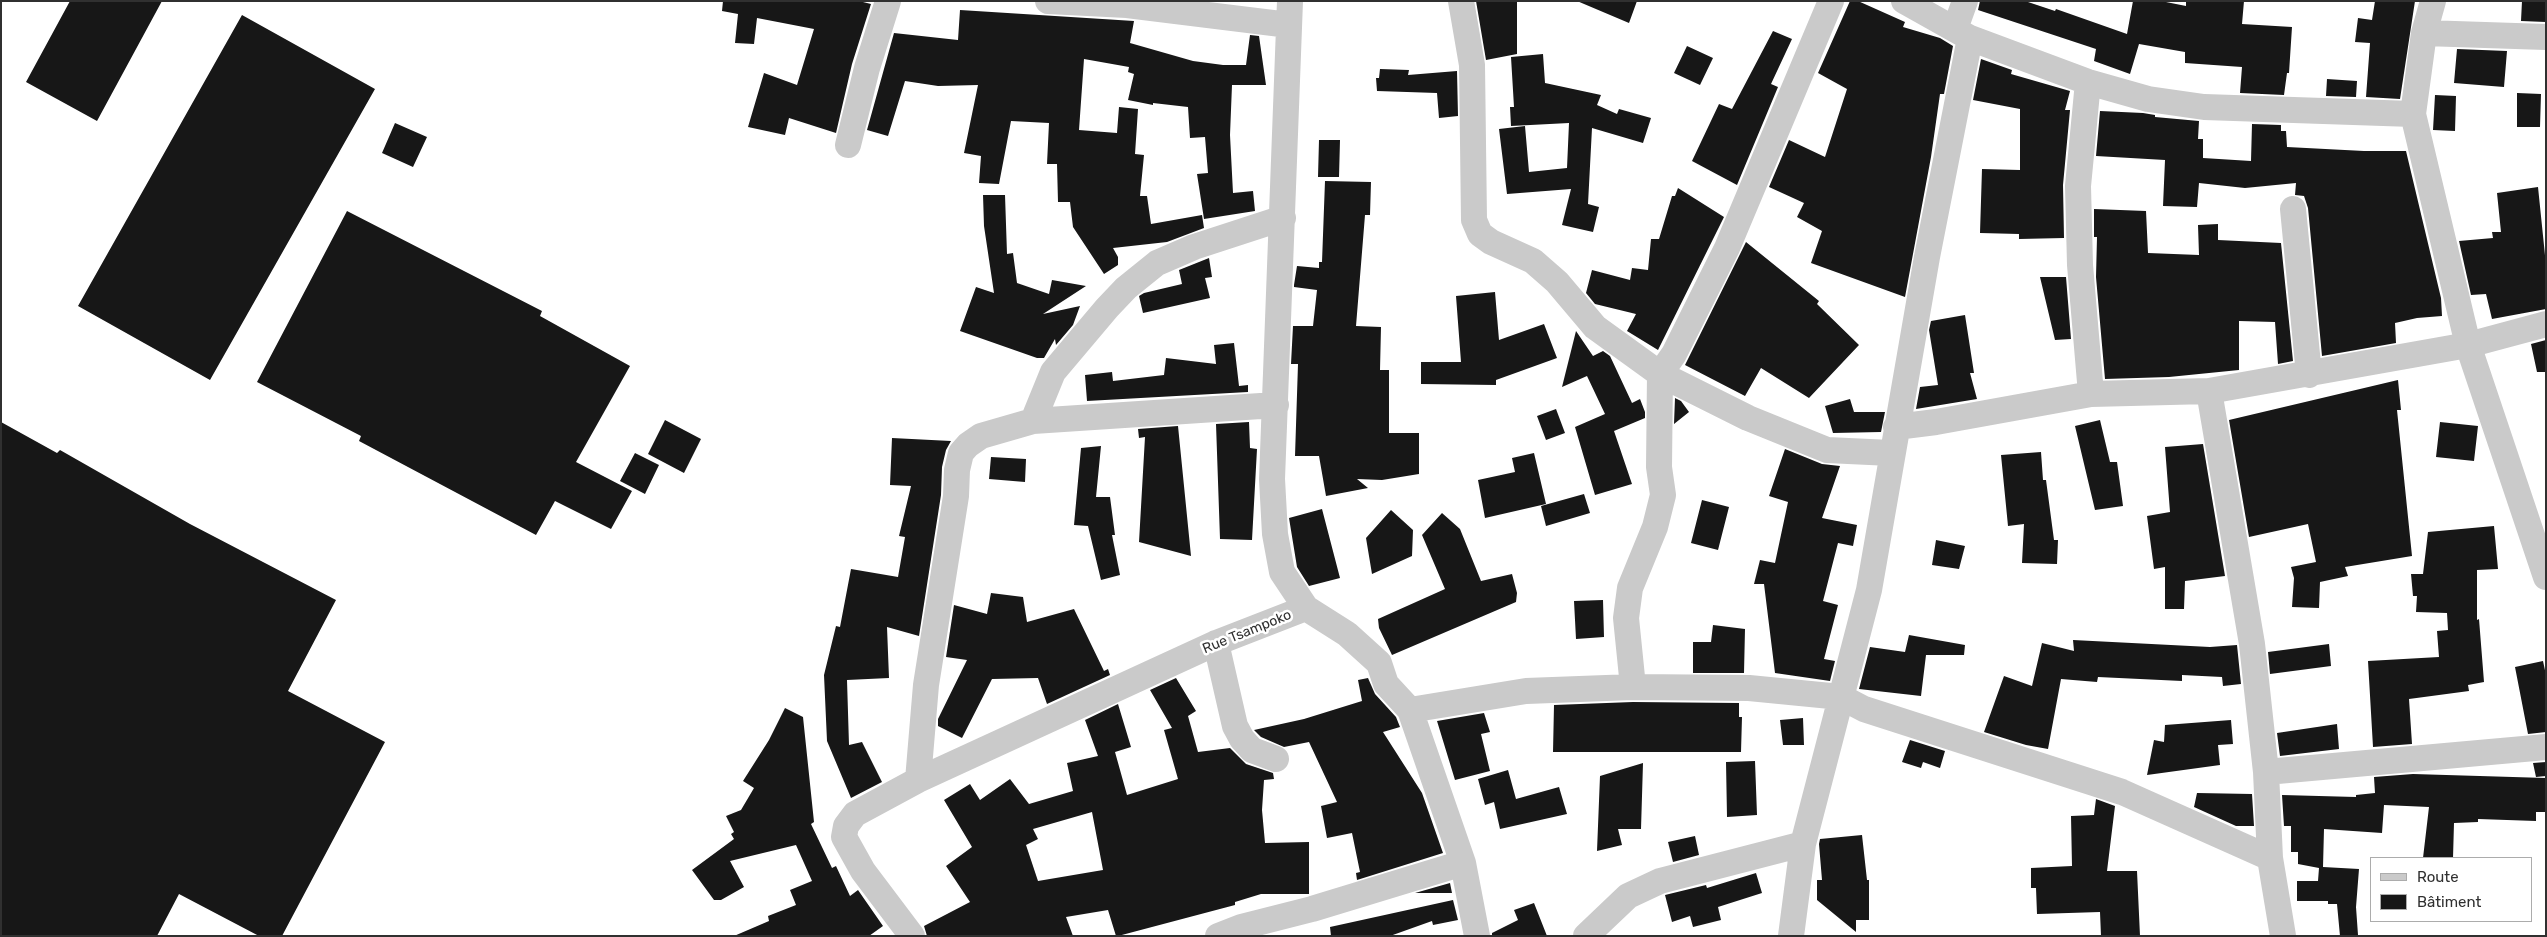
<!DOCTYPE html>
<meta charset="utf-8">
<style>
body{margin:0}
#map{position:relative;width:2547px;height:937px;overflow:hidden;background:#fff;font-family:Rubik,sans-serif}
canvas{display:block}
.frame{position:absolute;inset:0;border:2px solid #303030;pointer-events:none}
.legend{position:absolute;left:2370px;top:857px;width:162px;height:65px;box-sizing:border-box;background:#fff;border:1px solid #acacac;margin:0;padding:6px 9px;list-style:none;font-size:15px;color:#303030}
.legend li{display:flex;align-items:center;gap:10px;height:25px}
.legend b{width:25px;border:1px solid #acacac}
</style>
<div id="map">
<canvas width="2547" height="937"></canvas>
<div class="frame"></div>
<ul class="legend">
<li><b style="height:6px;background:#cacaca"></b>Route</li>
<li><b style="height:14px;background:#171717"></b>Bâtiment</li>
</ul>
</div>
<script>
const ctx = document.querySelector('canvas').getContext('2d');
ctx.lineJoin = 'round';
function fillPath(path, color) {
  ctx.fillStyle = color;
  ctx.fill(path, 'evenodd');
}
function toPath(rows) {
  const path = new Path2D();
  for (const r of rows) {
    path.moveTo(r[0], r[1]);
    for (let i = 2; i < r.length; i += 2) path.lineTo(r[i], r[i + 1]);
  }
  return path;
}
function trace(path, color, width, dash) {
  ctx.strokeStyle = color;
  ctx.lineWidth = width;
  ctx.lineCap = dash ? 'butt' : 'round';
  ctx.setLineDash(dash || []);
  ctx.stroke(path);
}
function drawText(font, color, halo, rows, align = 'center') {
  ctx.font = font + ' Rubik,sans-serif';
  ctx.lineWidth = 5;
  ctx.setLineDash([]);
  ctx.textBaseline = 'middle';
  ctx.strokeStyle = halo;
  ctx.fillStyle = color;
  for (const [text, x, y, turn = 0] of rows) {
    ctx.save();
    ctx.translate(x, y);
    ctx.rotate((+turn || 0) * Math.PI / 180);
    ctx.textAlign = isNaN(turn) ? turn : align;
    if (halo) ctx.strokeText(text, 0, 0);
    ctx.fillText(text, 0, 0);
    ctx.restore();
  }
}
fillPath(toPath([
 [70,1,162,1,97,121,26,82],
 [723,1,859,1,871,4,852,64,836,133,789,118,785,135,748,127,764,73,797,85,814,29,757,18,754,44,735,43,738,14,722,11],
 [1476,1,1517,1,1517,54,1486,60],
 [1577,1,1637,1,1629,23],
 [1850,1,1858,1,1905,22,1903,27,1940,38,1953,46,1944,94,1940,94,1931,157,1905,297,1811,263,1822,231,1797,217,1804,203,1769,187,1789,140,1825,157,1847,89,1818,73],
 [1980,1,2025,1,2055,11,2056,9,2127,34,2133,1,2161,1,2186,6,2186,1,2244,1,2242,24,2292,27,2289,73,2287,73,2284,95,2240,93,2242,67,2185,63,2185,52,2139,44,2130,74,2094,61,2096,49,1978,10],
 [2375,1,2415,1,2400,99,2366,97,2370,43,2355,42,2358,18,2372,20],
 [2522,1,2546,1,2546,22,2521,21],
 [960,10,1134,21,1130,43,1193,61,1223,65,1246,65,1250,35,1259,36,1266,85,1232,85,1230,135,1233,193,1253,191,1255,211,1204,219,1197,174,1208,173,1205,137,1190,138,1188,107,1153,103,1153,105,1128,100,1134,74,1128,72,1129,67,1084,59,1079,130,1117,133,1119,107,1138,109,1135,154,1144,155,1140,196,1147,196,1151,224,1202,215,1204,228,1167,242,1113,248,1118,257,1118,265,1104,274,1073,227,1070,202,1058,202,1057,164,1047,164,1049,123,1011,121,999,184,979,183,981,156,964,153,978,85,938,86,905,81,888,136,867,130,894,33,958,40],
 [242,15,375,89,210,380,78,306],
 [1773,31,1792,39,1771,84,1778,87,1737,185,1692,161,1719,104,1732,109],
 [1687,46,1713,58,1700,85,1674,73],
 [2457,49,2507,51,2504,87,2454,83],
 [1543,54,1545,83,1601,95,1597,105,1617,114,1619,109,1651,118,1643,143,1592,128,1588,204,1599,207,1593,232,1562,225,1571,189,1507,194,1499,129,1525,126,1529,172,1567,168,1569,123,1511,126,1510,107,1514,107,1511,57],
 [1981,59,2012,70,2011,74,2070,91,2065,110,2070,110,2063,185,2064,238,2019,239,2019,234,1980,233,1982,169,2020,170,2020,109,1973,100],
 [1380,69,1409,70,1408,75,1457,71,1458,116,1439,118,1437,93,1377,91,1376,78,1379,78],
 [2327,79,2357,81,2356,97,2326,96],
 [2517,93,2541,94,2540,127,2517,127],
 [2435,95,2456,96,2455,131,2433,130],
 [2100,111,2143,113,2155,115,2155,117,2199,121,2198,139,2203,139,2203,158,2251,161,2252,124,2281,125,2281,131,2286,131,2287,147,2364,151,2406,151,2441,298,2442,316,2417,318,2395,323,2396,343,2322,356,2308,208,2304,196,2295,195,2296,183,2245,188,2199,183,2197,207,2163,206,2165,160,2096,156],
 [395,123,427,137,413,167,382,153],
 [1319,140,1340,140,1339,177,1318,177],
 [1325,181,1371,182,1370,215,1365,215,1356,326,1381,327,1380,370,1389,370,1389,433,1419,433,1419,474,1382,480,1357,479,1368,488,1326,496,1319,456,1295,456,1298,364,1291,364,1293,326,1313,326,1317,290,1294,287,1294,285,1297,266,1319,268,1319,262,1322,262],
 [2538,187,2546,265,2546,309,2492,319,2486,294,2471,295,2459,241,2493,238,2492,232,2501,232,2497,193],
 [1678,188,1724,217,1658,350,1627,331,1636,314,1595,304,1586,293,1592,270,1630,280,1632,268,1648,270,1651,239,1659,239,1672,196,1675,196],
 [983,195,1005,195,1007,254,1013,253,1017,283,1049,294,1052,280,1086,286,1043,314,1080,306,1073,325,1056,345,1055,339,1044,358,1037,358,960,331,976,287,994,293,984,226],
 [2094,209,2146,211,2148,253,2199,255,2198,225,2218,224,2218,240,2281,243,2293,361,2278,364,2275,322,2239,321,2239,370,2169,377,2105,379,2096,277,2097,237,2094,237],
 [347,211,542,311,540,316,630,366,576,462,632,491,611,529,555,501,536,535,359,441,361,436,257,382],
 [1746,242,1819,301,1817,304,1859,345,1809,398,1761,368,1745,396,1685,365],
 [1209,258,1212,277,1205,278,1210,298,1143,313,1139,296,1144,293,1182,284,1179,270],
 [2040,277,2066,277,2071,339,2055,340],
 [1495,292,1499,340,1544,324,1557,358,1496,380,1496,385,1421,384,1421,362,1461,362,1456,296],
 [1965,315,1974,373,1970,373,1977,399,1916,409,1920,387,1938,385,1929,330,1931,321],
 [1576,331,1593,356,1603,351,1610,356,1632,403,1640,399,1645,412,1645,418,1614,431,1632,484,1595,495,1575,427,1605,414,1587,376,1562,387],
 [2546,340,2546,372,2537,372,2531,344],
 [1234,343,1239,386,1248,385,1248,392,1087,401,1085,375,1112,372,1113,381,1164,375,1166,358,1216,364,1214,345],
 [2398,380,2401,410,2397,410,2412,556,2345,567,2348,576,2320,582,2319,608,2292,607,2294,578,2291,567,2316,562,2308,524,2249,537,2229,420],
 [1675,398,1681,401,1689,412,1674,424],
 [1850,399,1854,412,1885,412,1881,432,1833,433,1825,406],
 [1556,409,1565,433,1546,440,1537,416],
 [665,420,701,439,684,473,648,454],
 [2100,420,2110,462,2117,462,2123,506,2095,510,2075,426],
 [1,422,57,453,60,450,190,524,336,600,288,691,385,742,282,936,259,936,179,894,157,936,1,936],
 [1249,422,1250,448,1257,449,1252,540,1220,539,1216,424],
 [2440,422,2478,426,2474,461,2436,457],
 [1178,426,1191,556,1139,542,1145,437,1139,438,1138,429],
 [892,438,951,441,946,450,942,467,941,495,919,636,887,627,889,678,847,680,849,745,862,742,882,782,851,798,827,741,824,675,836,626,840,627,851,569,898,577,905,537,899,536,911,486,890,485],
 [2203,444,2225,576,2185,581,2184,609,2165,609,2165,567,2154,569,2147,516,2170,512,2165,447],
 [1101,446,1096,497,1110,497,1115,535,1112,535,1120,575,1101,580,1088,526,1074,525,1081,448],
 [1785,449,1822,464,1840,466,1822,518,1857,525,1853,546,1838,543,1823,601,1838,605,1824,659,1835,661,1830,681,1775,673,1764,584,1754,584,1760,560,1775,563,1788,502,1769,496],
 [2041,452,2043,480,2046,480,2054,540,2058,540,2057,564,2022,563,2024,524,2008,526,2001,455],
 [635,453,659,465,645,494,620,481],
 [1534,453,1546,504,1485,518,1478,480,1515,472,1512,458],
 [991,457,1026,459,1025,482,989,479],
 [1584,494,1590,513,1546,526,1541,506],
 [1702,500,1729,507,1718,550,1691,543],
 [1322,509,1340,578,1309,586,1297,567,1289,518],
 [1391,510,1413,530,1412,556,1372,574,1366,538],
 [1442,513,1460,529,1481,581,1512,574,1517,593,1516,602,1392,655,1379,628,1378,619,1445,589,1422,535],
 [2494,526,2498,569,2477,570,2477,620,2479,619,2484,682,2468,685,2469,691,2409,699,2412,744,2373,747,2368,661,2439,657,2437,631,2448,630,2447,613,2416,612,2417,596,2413,596,2411,574,2423,574,2428,532],
 [1936,540,1965,546,1959,569,1932,565],
 [991,593,1023,597,1027,622,1074,609,1104,671,1108,669,1110,675,1047,704,1038,678,992,679,962,738,938,726,938,719,967,660,946,657,954,605,987,614],
 [1603,600,1604,637,1576,639,1574,601],
 [1713,625,1745,629,1744,673,1693,673,1693,642,1711,642],
 [1909,635,1965,645,1964,655,1926,655,1921,696,1859,689,1870,647,1905,652],
 [2073,640,2210,647,2237,645,2241,684,2223,686,2222,677,2182,675,2182,681,2098,677,2097,682,2061,679,2048,749,2026,745,1984,732,2004,676,2032,686,2042,643,2074,651],
 [2329,644,2331,666,2270,674,2268,652],
 [2543,661,2546,675,2546,732,2528,734,2515,667],
 [1176,678,1196,711,1188,716,1198,752,1230,748,1246,764,1273,773,1274,779,1264,780,1262,810,1265,843,1309,842,1309,894,1261,894,1235,902,1235,905,1118,936,1116,936,1108,910,1066,917,1073,936,927,936,924,926,970,902,946,866,972,847,944,800,970,784,980,800,1010,779,1029,804,1073,791,1067,763,1098,756,1085,720,1118,704,1131,747,1115,752,1127,795,1178,779,1164,730,1172,728,1150,690],
 [1092,812,1103,870,1038,881,1026,845,1038,839,1033,829],
 [1368,678,1375,694,1396,717,1400,727,1383,732,1422,793,1443,853,1357,880,1356,873,1360,872,1352,833,1327,838,1321,806,1337,802,1309,742,1284,747,1261,737,1254,730,1304,719,1362,701,1358,680],
 [1633,702,1739,703,1739,717,1742,717,1741,752,1553,752,1554,705],
 [785,708,803,717,814,822,811,824,832,868,836,866,850,896,858,890,883,926,869,936,734,936,769,921,768,916,796,905,790,890,812,881,796,845,730,861,744,887,721,900,714,900,692,870,734,839,731,834,734,832,726,816,741,810,754,788,743,781,769,740],
 [1484,713,1490,732,1481,734,1490,771,1455,780,1437,721],
 [1803,718,1804,745,1783,745,1780,720],
 [2231,720,2233,744,2218,745,2220,765,2147,775,2154,740,2164,742,2165,725],
 [2337,724,2339,749,2280,756,2277,733],
 [1910,740,1945,751,1940,768,1923,762,1921,768,1902,762],
 [1755,761,1757,815,1727,817,1726,762],
 [2546,762,2546,776,2536,777,2533,763],
 [1643,763,1641,829,1618,829,1622,845,1597,851,1600,776],
 [1508,770,1516,799,1559,787,1567,814,1500,829,1494,802,1485,805,1478,779],
 [2413,774,2546,778,2546,812,2536,812,2536,821,2478,819,2478,822,2454,823,2453,858,2423,858,2429,807,2384,805,2382,833,2324,829,2323,867,2359,869,2356,907,2358,935,2340,936,2337,904,2328,904,2328,901,2297,901,2297,881,2318,881,2319,868,2298,864,2298,852,2291,852,2291,826,2284,826,2282,795,2356,797,2356,795,2375,793,2374,777],
 [2197,793,2252,794,2254,826,2236,826,2194,807],
 [2096,799,2115,806,2107,871,2137,871,2140,936,2101,936,2100,912,2037,914,2036,888,2031,888,2031,868,2072,866,2071,816,2094,815],
 [1862,835,1867,880,1869,880,1869,920,1856,920,1856,932,1817,900,1817,880,1822,880,1819,844,1820,839],
 [1695,836,1699,855,1673,862,1668,842],
 [1756,873,1762,893,1718,907,1721,920,1693,927,1690,916,1672,922,1665,895,1706,885,1707,888],
 [1450,883,1452,893,1415,893],
 [1453,900,1458,920,1433,925,1432,921,1390,936,1331,936,1330,927],
 [1534,903,1547,936,1492,936,1492,933,1518,920,1514,910]
]), '#171717');
trace(toPath([
 [1048,1,1127,5,1289,25],
 [1290,1,1272,479,1275,534,1282,572,1306,608,1347,634,1379,663,1386,684,1410,710,1463,863,1477,936],
 [1461,1,1472,65,1474,220,1480,234,1491,242,1533,261,1557,282,1595,327,1660,374,1748,418,1827,450,1891,453],
 [1904,1,1970,38,2088,82,2148,99,2204,107,2413,114],
 [2433,1,2424,33,2413,114,2468,345,2546,577],
 [1955,29,1965,1],
 [2424,33,2546,37],
 [2088,82,2078,186,2080,265,2091,394],
 [848,145,867,68,888,1],
 [2293,209,2309,375],
 [2209,391,2252,644,2266,772,2270,858,2283,936],
 [1033,421,1053,372,1107,308,1126,288,1157,263,1194,247,1283,218],
 [1896,427,1936,422,2091,394,2209,391,2468,345,2546,324],
 [1216,643,1235,726,1242,739,1252,750,1276,759],
 [1633,687,1626,618,1630,588,1655,527,1663,495,1659,467,1660,374,1674,354,1727,248,1831,1],
 [1410,710,1526,691,1633,687,1749,688,1841,697,1864,709,2122,792,2270,858],
 [2266,772,2546,747],
 [918,780,926,685,956,496,957,470,961,453,968,445,981,436,1033,421,1276,405],
 [912,936,863,871,844,837,846,826,855,814,918,780,1216,643,1306,608],
 [1218,936,1241,927,1312,909,1463,863],
 [1586,936,1628,896,1660,881,1803,844],
 [1791,936,1803,844,1869,590,1927,257,1970,38]
]), '#cacaca', 26);
drawText('14px', '#303030', '#fff', [
 ["Rue Tsampoko",1247,632,-22]
]);
</script>
